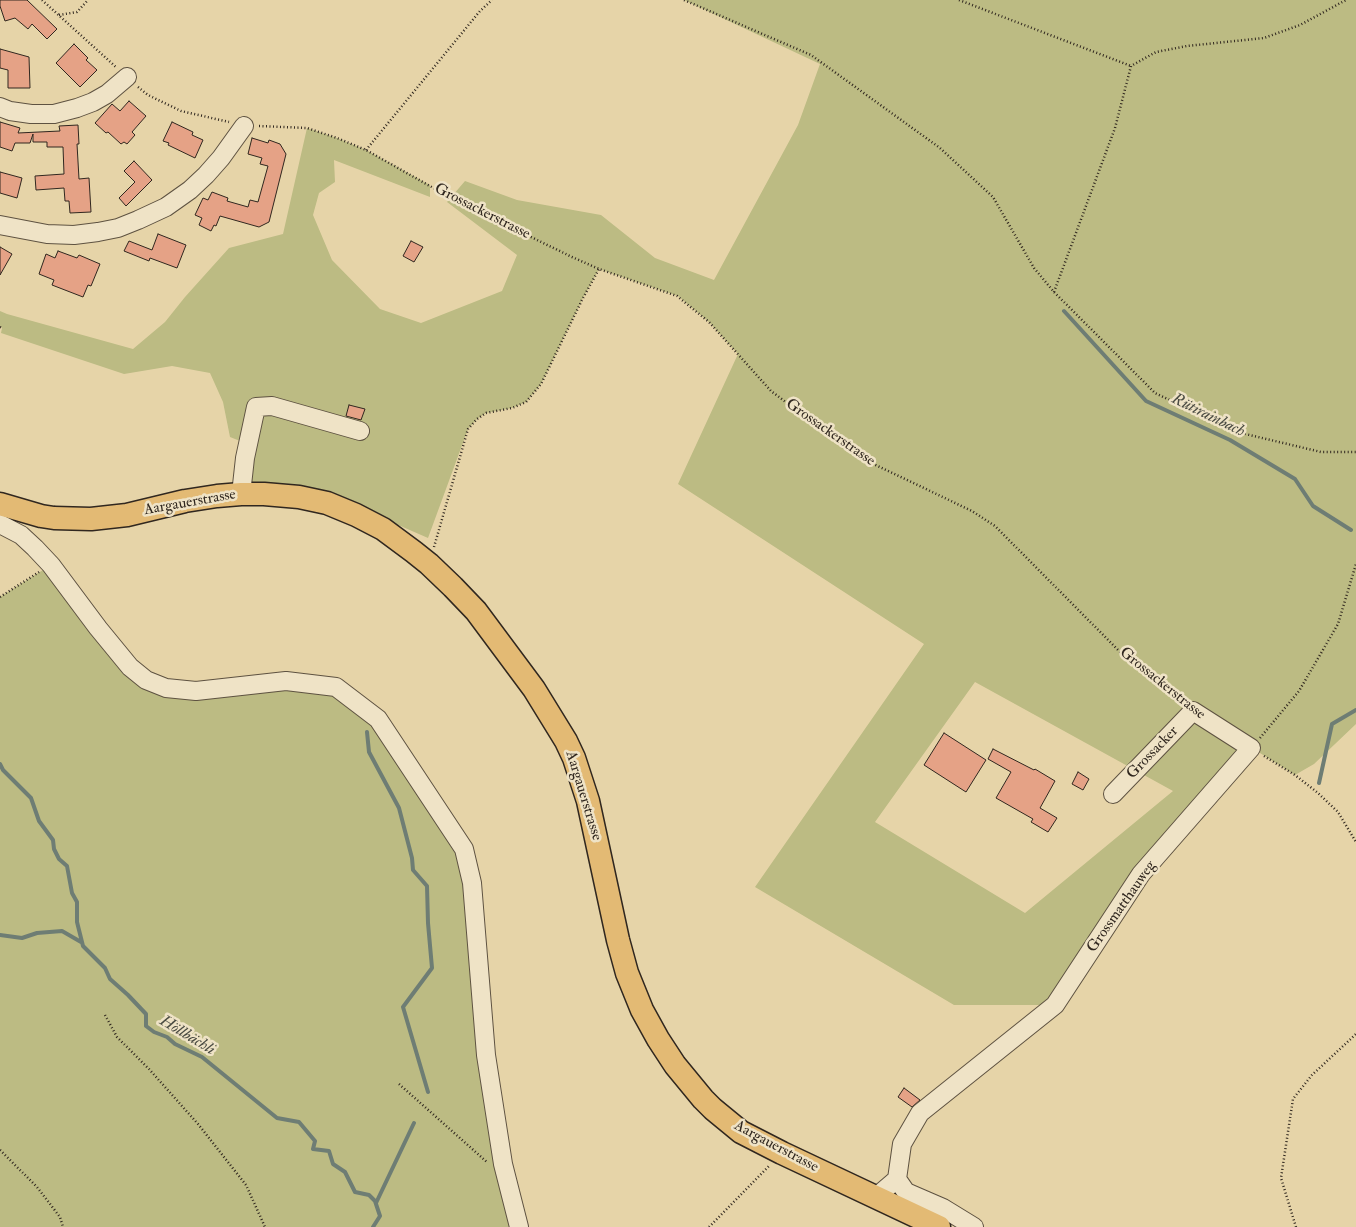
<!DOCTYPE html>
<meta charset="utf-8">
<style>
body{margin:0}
canvas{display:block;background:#e6d4a8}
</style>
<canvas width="1356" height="1227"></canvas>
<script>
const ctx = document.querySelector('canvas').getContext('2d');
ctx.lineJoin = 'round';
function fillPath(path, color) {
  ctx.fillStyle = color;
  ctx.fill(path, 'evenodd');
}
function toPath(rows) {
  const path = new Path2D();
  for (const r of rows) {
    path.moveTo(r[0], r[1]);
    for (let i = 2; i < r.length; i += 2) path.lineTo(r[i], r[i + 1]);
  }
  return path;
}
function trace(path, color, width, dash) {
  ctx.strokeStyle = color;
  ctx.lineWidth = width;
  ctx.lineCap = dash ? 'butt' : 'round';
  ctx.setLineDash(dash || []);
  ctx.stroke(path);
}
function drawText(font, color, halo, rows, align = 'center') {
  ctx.font = font + ' "IM FELL Double Pica",serif';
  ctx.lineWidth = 5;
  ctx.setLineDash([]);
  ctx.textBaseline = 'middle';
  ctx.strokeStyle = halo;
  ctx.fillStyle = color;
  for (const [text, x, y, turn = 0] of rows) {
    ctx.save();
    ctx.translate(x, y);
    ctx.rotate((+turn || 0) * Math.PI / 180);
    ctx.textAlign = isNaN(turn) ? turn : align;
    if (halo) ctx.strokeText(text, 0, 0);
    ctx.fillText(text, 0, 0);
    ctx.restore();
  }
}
fillPath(toPath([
 [684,0,1356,0,1356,724,1314,764,1295,775,1252,748,1141,874,1055,1005,954,1005,755,887,924,644,678,484,738,354,709,322,678,296,599,269,583,298,541,384,526,402,512,408,486,413,477,419,468,429,428,538,380,517,332,494,295,485,248,483,245,443,230,437,223,402,210,373,172,366,124,374,1,333,2,328,0,327,0,311,7,314,133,349,165,322,185,297,229,248,283,234,307,128,337,138,366,150,430,185,430,197,334,160,335,182,319,193,313,215,332,260,380,309,421,323,502,291,517,255,447,202,465,181,517,200,601,215,655,258,714,280,798,125,820,64],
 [975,682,1173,791,1025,913,875,822],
 [51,565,98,628,166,688,336,687,378,719,464,849,476,935,519,1227,0,1227,0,597]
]), '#bcbb83');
trace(toPath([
 [1064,311,1146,401,1230,440,1295,479,1313,506,1351,530],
 [367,732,369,752,399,808,412,858,413,870,427,886,428,923,432,968,403,1007,428,1092],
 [0,764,3,770,31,798,39,821,53,840,54,849,59,859,67,866,72,893,77,902,77,922,83,946,105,968,110,979,128,995,146,1014,146,1026,154,1032,167,1037,175,1044,202,1057,277,1118,299,1122,315,1141,313,1149,329,1151,333,1164,345,1172,355,1192,369,1195,375,1201,380,1216,373,1227],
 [1319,783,1332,724,1356,710],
 [0,935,22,938,37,933,62,931,81,942],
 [376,1203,414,1123]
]), '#6e7d74', 4);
const building = toPath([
 [0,0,27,0,57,29,47,39,32,24,28,29,15,18,5,21,0,6,0,0],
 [74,44,88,58,86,60,97,70,80,87,56,63,74,44],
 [0,49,29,57,30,88,8,88,8,70,0,68,0,49],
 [129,101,146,116,132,132,135,135,127,144,124,142,121,144,108,132,106,133,95,123,112,104,120,111,129,101],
 [0,122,20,128,18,133,60,131,59,126,78,125,79,144,77,144,79,179,89,178,91,212,70,213,69,201,65,201,64,188,36,190,35,176,64,174,63,147,47,147,47,142,33,142,33,134,30,143,15,143,12,151,0,147,0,122],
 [172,122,193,132,192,135,203,140,195,158,168,145,169,143,163,141,172,122],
 [252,138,268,143,269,140,280,144,286,154,269,222,259,227,220,216,216,226,214,225,211,231,199,225,202,218,195,215,203,198,208,200,212,192,228,198,227,201,248,207,250,200,258,202,268,166,260,164,262,158,248,154,252,138],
 [134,161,152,180,126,206,119,198,135,182,124,171,134,161],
 [0,172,22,178,17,198,0,193,0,172],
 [158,234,186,245,177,268,150,258,149,261,124,251,129,241,152,250,158,234],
 [411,241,423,247,414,262,403,256,411,241],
 [0,247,12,254,0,275,0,247],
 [58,251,77,258,79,255,100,264,91,286,88,285,83,297,52,285,54,280,39,274,46,254,55,258,58,251],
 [349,405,365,409,361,420,346,416,349,405],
 [944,733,986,760,966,792,924,765,944,733],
 [993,749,1034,770,1035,769,1055,781,1040,808,1057,818,1048,832,1031,822,1033,819,996,798,1011,772,988,759,993,749],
 [1078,772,1089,779,1083,790,1072,784,1078,772],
 [904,1088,920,1100,912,1107,898,1097,904,1088]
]);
fillPath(building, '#e5a286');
trace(building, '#30271f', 1);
const minor = toPath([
 [0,107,10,111,31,114,54,114,77,108,93,102,107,94,127,77],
 [0,225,47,234,74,235,98,232,118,228,138,220,166,207,190,190,206,175,221,158,244,126],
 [241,494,245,458,256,407,272,406,360,431],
 [0,524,21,535,35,548,51,565,98,628,130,667,146,680,166,688,196,691,286,681,336,687,378,719,464,849,472,883,486,1055,503,1164,519,1227],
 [897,1179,906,1192,943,1208,974,1227],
 [876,1197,897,1179,902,1144,920,1113,1055,1005,1141,874,1251,748,1193,711,1113,794]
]);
const major = toPath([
 [0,504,41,516,54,518,91,519,127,515,185,501,217,496,241,494,264,494,299,497,327,503,356,515,383,529,414,552,429,564,453,587,476,611,534,689,566,741,574,758,588,801,618,940,627,973,642,1010,658,1039,675,1065,703,1099,713,1109,741,1132,782,1153,939,1227]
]);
trace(minor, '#5e5241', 20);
trace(major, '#30271f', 25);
trace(toPath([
 [42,0,117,68],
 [684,0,811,55,940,148,993,197,1034,268,1054,292,1155,393,1237,432,1321,452,1356,452],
 [959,0,1131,66],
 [59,15,77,12,88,0],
 [138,87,148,95,181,111,229,122],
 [259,126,307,128,337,138,366,150,453,199,572,257,599,269,677,296,709,322,771,391,861,458,972,511,995,526,1132,664,1182,703],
 [366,150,480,11,492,0],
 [1054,292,1115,128,1131,66,1156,52,1187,46,1264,38,1300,25,1346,0],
 [0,327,2,328],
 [434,547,468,429,477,419,486,413,512,408,526,402,541,384,583,298,599,269],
 [0,597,39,572],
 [1260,738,1299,691,1338,624,1356,564],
 [1264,756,1295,775,1318,793,1338,812,1356,842],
 [105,1015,117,1037,149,1069,198,1124,246,1185,265,1227],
 [399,1084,488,1163],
 [0,1150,37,1187,60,1217,63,1227],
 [709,1227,769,1166],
 [1296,1227,1281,1178,1293,1099,1312,1075,1356,1034]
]), '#30271f', 2.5, [1, 2.5]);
trace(minor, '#efe3c6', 18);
trace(major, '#e3ba74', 22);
drawText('15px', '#30271f', '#efe3c6', [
 ["Grossackerstrasse",482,212,27],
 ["Grossackerstrasse",830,433,35],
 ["Aargauerstrasse",190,503,-10],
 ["Grossackerstrasse",1162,684,39],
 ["Grossacker",1153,753,-46],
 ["Aargauerstrasse",583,796,73],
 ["Grossmatthauweg",1122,907,-55],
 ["Aargauerstrasse",776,1147,28]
]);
drawText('italic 16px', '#4a4b42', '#efe3c6', [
 ["Rütirainbach",1208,416,26],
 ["Höllbächli",187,1036,31]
]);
</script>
